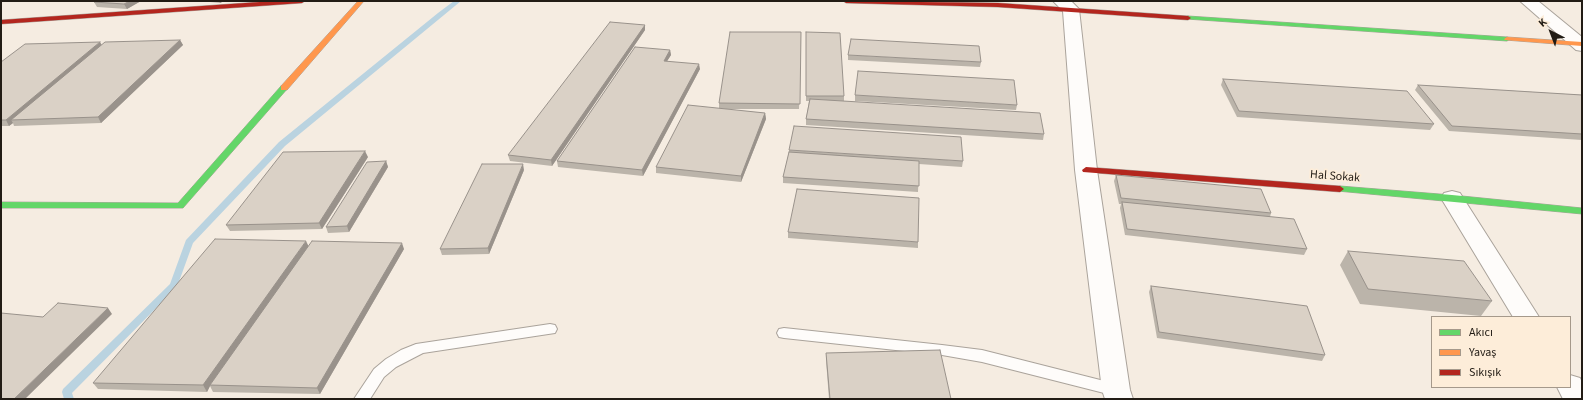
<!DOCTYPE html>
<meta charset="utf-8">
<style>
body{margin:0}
#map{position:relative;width:1583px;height:400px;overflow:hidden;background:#f5ece1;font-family:"Source Sans 3",sans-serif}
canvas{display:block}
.frame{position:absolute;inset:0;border:2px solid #221c15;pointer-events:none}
.legend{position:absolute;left:1431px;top:316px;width:140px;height:72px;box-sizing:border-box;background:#fdedd9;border:1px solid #a5998b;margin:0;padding:5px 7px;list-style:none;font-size:12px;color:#221c15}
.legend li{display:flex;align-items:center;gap:8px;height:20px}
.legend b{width:20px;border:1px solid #a5998b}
.north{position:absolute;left:1531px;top:12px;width:40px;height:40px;-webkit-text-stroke:3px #fdedd9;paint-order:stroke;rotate:318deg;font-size:11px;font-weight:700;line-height:16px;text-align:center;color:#221c15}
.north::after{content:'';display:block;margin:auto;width:14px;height:18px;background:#221c15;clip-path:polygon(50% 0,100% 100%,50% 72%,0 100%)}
</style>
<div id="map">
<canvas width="1583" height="400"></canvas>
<div class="frame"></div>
<ul class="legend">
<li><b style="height:5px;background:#63d668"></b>Akıcı</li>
<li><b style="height:5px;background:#ff974d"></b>Yavaş</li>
<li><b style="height:5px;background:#b3261e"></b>Sıkışık</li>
</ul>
<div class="north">K</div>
</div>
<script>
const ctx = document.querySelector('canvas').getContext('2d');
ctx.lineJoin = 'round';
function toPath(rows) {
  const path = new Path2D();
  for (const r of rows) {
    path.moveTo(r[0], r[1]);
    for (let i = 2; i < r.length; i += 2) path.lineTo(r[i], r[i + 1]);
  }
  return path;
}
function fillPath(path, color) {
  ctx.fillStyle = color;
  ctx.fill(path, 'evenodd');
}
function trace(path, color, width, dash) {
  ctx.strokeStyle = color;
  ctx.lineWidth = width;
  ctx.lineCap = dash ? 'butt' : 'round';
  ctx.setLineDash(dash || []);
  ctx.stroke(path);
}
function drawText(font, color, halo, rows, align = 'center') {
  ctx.font = font + ' "Source Sans 3",sans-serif';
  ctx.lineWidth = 3.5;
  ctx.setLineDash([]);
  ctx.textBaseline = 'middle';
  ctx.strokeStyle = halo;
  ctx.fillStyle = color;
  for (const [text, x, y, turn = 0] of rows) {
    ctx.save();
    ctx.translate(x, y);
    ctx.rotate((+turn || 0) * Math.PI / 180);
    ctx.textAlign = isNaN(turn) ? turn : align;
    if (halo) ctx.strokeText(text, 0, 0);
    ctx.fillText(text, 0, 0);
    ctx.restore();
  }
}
fillPath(toPath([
 [454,1,461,1,285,146,193,243,177,287,72,393,74,399,64,399,62,392,63,389,170,284,186,240,279,142,438,13,454,1]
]), '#bad3e0');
const lane = toPath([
 [550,324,555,325,557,329,555,333,423,353,396,367,384,377,370,399,354,399,374,369,386,359,401,350,416,344,550,324],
 [784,328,942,345,982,350,1116,384,1121,386,1124,390,1121,394,1116,396,982,362,942,355,784,338,779,337,777,333,779,329,784,328]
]);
const street = toPath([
 [1053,1,1071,1,1079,9,1097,170,1130,390,1133,399,1105,399,1102,390,1075,170,1063,11,1053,1],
 [1520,1,1538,1,1582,37,1582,51,1576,50,1520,1],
 [1452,191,1460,193,1539,317,1513,317,1441,198,1444,193,1452,191],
 [1570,375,1580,378,1582,382,1582,399,1563,399,1557,387,1570,387,1570,375]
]);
const fast = toPath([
 [1188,16,1507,37,1510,39,1507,41,1186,19,1186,17,1188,16],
 [281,86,284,86,288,88,183,208,1,208,1,202,178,203,281,86],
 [1340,186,1452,195,1582,208,1582,214,1337,191,1336,189,1340,186]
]);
const slow = toPath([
 [358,1,364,1,287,90,281,90,281,86,358,1],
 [1507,37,1582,42,1582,46,1505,40,1504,39,1507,37]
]);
const jam = toPath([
 [274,1,305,1,302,3,1,24,1,20,274,1],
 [843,1,998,3,1188,16,1191,18,1188,20,998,7,846,3,843,1],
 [1086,167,1340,186,1344,189,1340,192,1083,172,1082,170,1086,167]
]);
trace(lane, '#aaa39b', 2);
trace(street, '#aaa39b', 2);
trace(fast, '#aaa39b', 1);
trace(slow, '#aaa39b', 1);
trace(jam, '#aaa39b', 1);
fillPath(lane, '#fefcfa');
fillPath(street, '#fefcfa');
fillPath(fast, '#63d668');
fillPath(slow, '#ff974d');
fillPath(jam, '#b3261e');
fillPath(toPath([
 [141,1,127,9,97,7,94,2],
 [200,1,224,1,220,3],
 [226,1,241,1,227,2],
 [645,25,645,30,552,166,510,161,508,155],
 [801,32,799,109,720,109,765,113,766,119,741,182,656,173,656,167,719,109,719,103],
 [806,32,844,96,844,101,1044,134,1043,140,806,125,806,119,809,101,806,101],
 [180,40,183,45,101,123,14,126,13,123,9,126,1,126,1,62,102,45],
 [670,50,671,55,667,61,700,69,643,176,558,167,557,161],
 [848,55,981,62,980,67,848,60],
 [1223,79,1434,124,1430,130,1237,117,1221,85],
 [1418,85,1582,95,1582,140,1449,131,1415,90],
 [855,95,1017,105,1016,110,855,101],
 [789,150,963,161,962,167,919,164,918,192,783,183,783,177,789,152],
 [368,157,322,229,230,231,226,225],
 [386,161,388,167,349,232,328,233,326,227],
 [524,170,489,254,442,255,440,249],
 [1116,175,1271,213,1270,217,1307,249,1304,255,1125,235,1120,208,1121,204,1119,204,1114,181],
 [788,232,918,242,918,248,788,238],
 [309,246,404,249,320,394,213,392,210,386,207,392,98,389,93,383],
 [1348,251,1492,301,1481,316,1360,304,1340,265],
 [1151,286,1325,355,1322,361,1157,338,1149,292],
 [826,353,951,399,829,399,826,360]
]), '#bbb4aa');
fillPath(toPath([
 [130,1,141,1,127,9,124,4],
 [219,1,224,1,220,3],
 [645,25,645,30,552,166,551,160],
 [180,40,183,45,101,123,98,117],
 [100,42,103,47,11,120,13,123,9,126,6,120],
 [670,50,671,55,664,66,664,61],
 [699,64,700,69,643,176,642,170],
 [765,113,766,119,741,182,741,176],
 [365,151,368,157,322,229,319,223],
 [386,161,388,167,349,232,347,226],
 [523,164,524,170,489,254,488,248],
 [306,241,309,247,210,385,210,386,207,392,203,385],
 [402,243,404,249,320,394,317,388],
 [108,308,112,314,25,399,14,399]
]), '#99928b');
const building = toPath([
 [97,1,130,1,124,4,94,2,97,1],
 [610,22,645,25,551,160,508,155,610,22],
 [730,32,801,32,800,104,719,103,730,32],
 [806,32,840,33,844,96,806,96,806,32],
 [851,39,979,46,981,62,848,55,851,39],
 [180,40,98,117,11,120,105,42,180,40],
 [100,42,6,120,1,120,1,62,25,44,100,42],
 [635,47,670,50,664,61,699,64,642,170,557,161,635,47],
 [858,71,1014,80,1017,105,855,95,858,71],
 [1223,79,1407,91,1434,124,1239,111,1223,79],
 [1418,85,1582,95,1582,134,1452,126,1418,85],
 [810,99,1040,113,1044,134,806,119,810,99],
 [688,105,765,113,741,176,656,167,688,105],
 [794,126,961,137,963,161,789,150,794,126],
 [365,151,319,223,226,225,283,152,365,151],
 [789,152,919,161,919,186,783,177,789,152],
 [386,161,347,226,326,227,367,162,386,161],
 [482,164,523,164,488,248,440,249,482,164],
 [1116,175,1261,189,1271,213,1121,198,1116,175],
 [797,189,919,198,918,242,788,232,797,189],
 [1122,202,1294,219,1307,249,1127,229,1122,202],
 [215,239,306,241,203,385,93,383,215,239],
 [312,241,402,243,317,388,210,385,312,241],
 [1348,251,1464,261,1492,301,1368,289,1348,251],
 [1151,286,1307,306,1325,355,1159,332,1151,286],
 [58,303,108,308,14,399,1,399,1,313,43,317,58,303],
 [940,350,951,399,830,399,826,353,940,350]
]);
fillPath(building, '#dad1c6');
trace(building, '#99928b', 1);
drawText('12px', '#221c15', '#fdedd9', [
 ["Hal Sokak",1335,177,4]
]);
</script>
